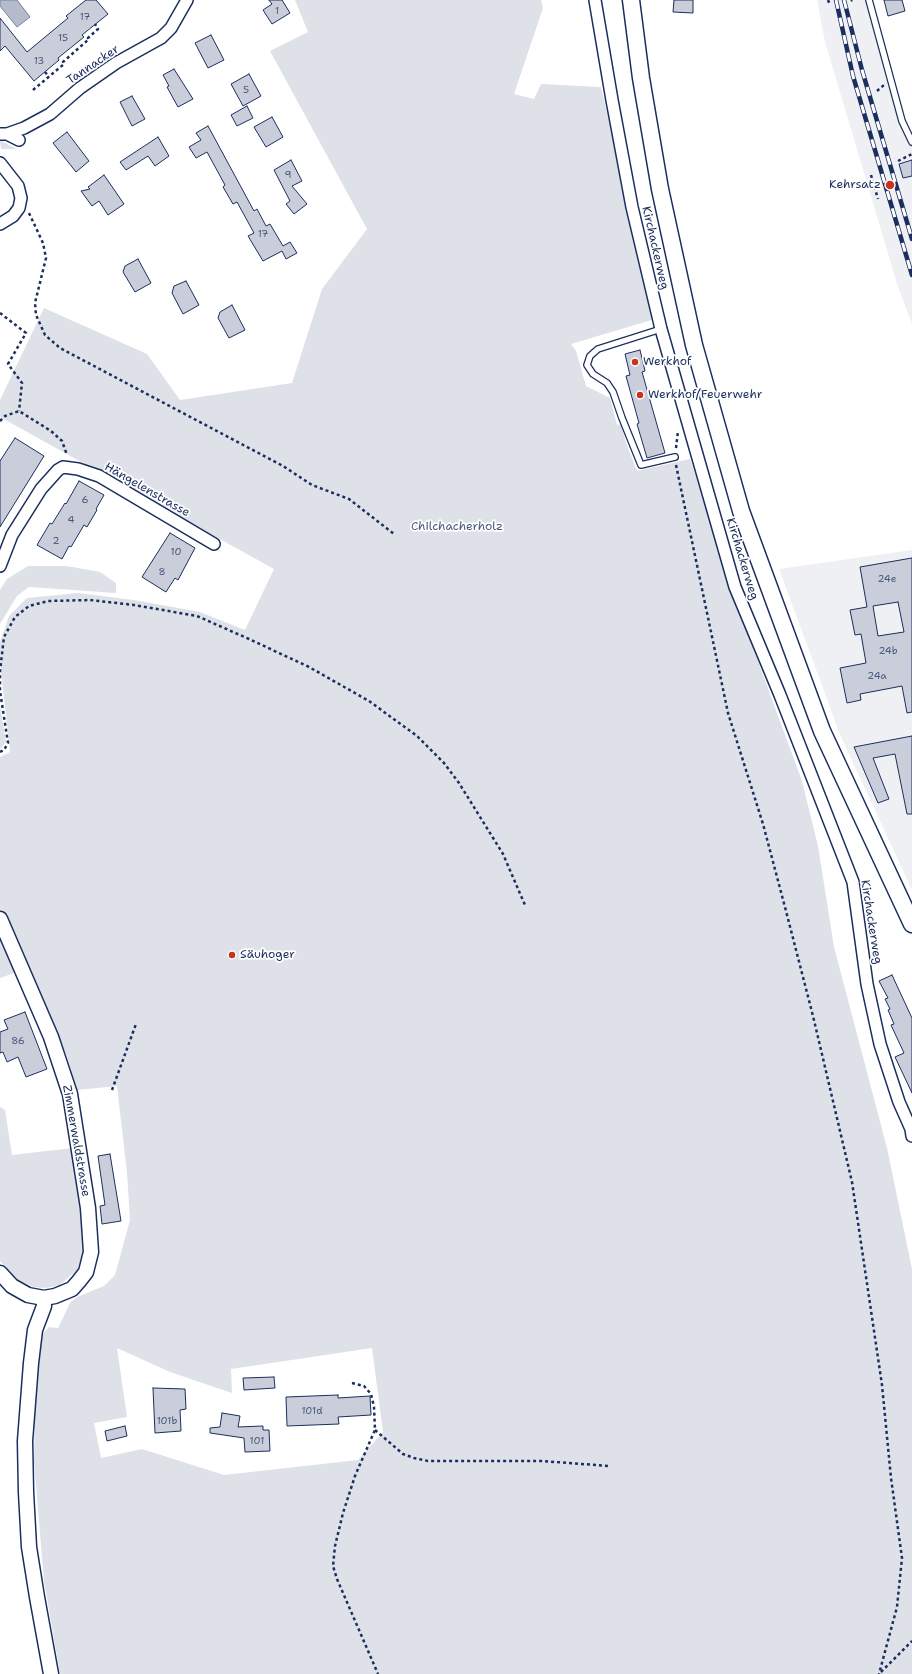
<!DOCTYPE html>
<meta charset="utf-8">
<style>
body{margin:0}
canvas{display:block;background:#fff}
</style>
<canvas width="912" height="1674"></canvas>
<script>
const ctx = document.querySelector('canvas').getContext('2d');
ctx.lineJoin = 'round';
function fillPath(path, color) {
  ctx.fillStyle = color;
  ctx.fill(path, 'evenodd');
}
function toPath(rows) {
  const path = new Path2D();
  for (const r of rows) {
    path.moveTo(r[0], r[1]);
    for (let i = 2; i < r.length; i += 2) path.lineTo(r[i], r[i + 1]);
  }
  return path;
}
function trace(path, color, width, dash) {
  ctx.strokeStyle = color;
  ctx.lineWidth = width;
  ctx.lineCap = dash ? 'butt' : 'round';
  ctx.setLineDash(dash || []);
  ctx.stroke(path);
}
function drawText(font, color, halo, rows, align = 'center') {
  ctx.font = font + ' "Shantell Sans",sans-serif';
  ctx.lineWidth = 3.5;
  ctx.setLineDash([]);
  ctx.textBaseline = 'middle';
  ctx.strokeStyle = halo;
  ctx.fillStyle = color;
  for (const [text, x, y, turn = 0] of rows) {
    ctx.save();
    ctx.translate(x, y);
    ctx.rotate((+turn || 0) * Math.PI / 180);
    ctx.textAlign = isNaN(turn) ? turn : align;
    if (halo) ctx.strokeText(text, 0, 0);
    ctx.fillText(text, 0, 0);
    ctx.restore();
  }
}
fillPath(toPath([
 [817,0,869,0,902,121,912,142,912,324,898,287,825,42],
 [912,550,912,890,841,737,779,569]
]), '#eff0f4');
fillPath(toPath([
 [295,0,541,0,543,8,514,94,534,99,541,84,601,87,655,319,571,344,576,351,586,386,610,398,617,425,621,424,626,443,637,471,690,459,749,637,802,781,818,846,834,947,887,1148,912,1269,912,1674,60,1674,44,1581,34,1461,35,1404,40,1350,42,1335,49,1327,58,1328,70,1303,77,1297,104,1286,115,1275,130,1220,127,1173,117,1086,77,1090,67,1056,28,968,0,978,0,757,10,752,0,662,0,642,9,616,27,598,78,593,134,600,200,612,245,630,274,569,0,417,0,400,44,308,147,354,180,400,292,383,322,289,367,229,270,51,308,32],
 [117,1348,170,1372,232,1393,231,1369,372,1348,383,1432,358,1460,224,1475,142,1449,101,1458,94,1423,127,1417],
 [0,140,16,149,1,149],
 [28,566,67,566,100,572,116,583,116,593,29,587,17,596,0,624,0,590,7,579],
 [0,705,6,742,0,750],
 [0,1107,5,1110,12,1155,73,1148,84,1230,83,1254,77,1270,60,1285,46,1288,33,1287,13,1277,0,1261]
]), '#dee1e7');
const water = toPath([
 [0,0,17,0,30,17,17,27,0,6,0,0]
]);
fillPath(water, '#b5bbca');
trace(water, '#77839f', 1);
const building = toPath([
 [86,0,96,0,108,14,82,35,84,37,58,58,59,60,34,81,5,46,0,51,0,18,27,52,68,18,66,16,86,0],
 [269,0,282,0,290,13,272,24,263,10,272,4,269,0],
 [674,0,693,0,693,13,673,12,674,0],
 [884,0,902,0,905,11,888,16,884,0],
 [211,35,224,60,208,68,195,43,211,35],
 [174,69,193,99,178,107,167,87,169,86,163,75,174,69],
 [249,74,261,96,243,106,231,84,249,74],
 [132,96,145,119,132,126,120,102,132,96],
 [247,106,253,118,237,126,231,115,247,106],
 [272,117,283,137,266,147,254,127,272,117],
 [208,126,254,211,257,209,266,226,270,224,283,246,290,242,297,253,286,259,282,251,263,261,248,236,254,233,237,202,233,204,223,187,225,185,207,152,196,158,189,147,201,140,196,133,208,126],
 [67,132,89,161,76,172,53,143,67,132],
 [158,137,169,156,155,166,148,156,126,170,120,162,158,137],
 [291,160,302,181,292,186,307,204,294,214,286,204,290,201,274,170,291,160],
 [912,160,912,176,903,178,899,164,912,160],
 [104,175,124,204,108,215,99,201,92,206,81,191,90,189,88,187,104,175],
 [138,259,151,283,135,292,123,272,125,266,138,259],
 [186,281,199,305,183,314,172,293,174,286,186,281],
 [232,305,245,330,229,338,218,318,220,312,232,305],
 [640,350,645,371,642,372,665,453,647,458,637,424,639,423,626,376,630,375,625,354,640,350],
 [15,438,44,456,0,527,0,461,15,438],
 [79,481,104,495,96,509,97,510,87,527,84,525,71,547,69,546,62,559,37,545,50,523,52,524,65,503,66,504,79,481],
 [170,533,195,548,178,580,175,578,166,592,142,577,170,533],
 [912,558,912,712,907,713,902,686,860,694,861,700,847,703,840,668,866,663,861,634,855,635,850,610,867,607,860,567,912,558],
 [898,602,904,632,878,636,873,606,898,602],
 [912,736,912,814,907,814,895,754,873,758,889,799,878,803,854,747,912,736],
 [892,975,912,1018,912,1093,895,1057,904,1053,891,1025,894,1024,888,1010,890,1009,885,999,888,998,879,981,892,975],
 [25,1012,47,1069,26,1077,18,1057,7,1062,3,1052,0,1053,0,1032,8,1029,4,1020,25,1012],
 [110,1154,121,1221,102,1224,100,1206,105,1205,98,1156,110,1154],
 [274,1377,275,1388,244,1390,243,1378,274,1377],
 [153,1388,185,1389,186,1409,180,1410,181,1431,155,1433,153,1388],
 [338,1395,338,1398,370,1396,371,1415,338,1417,339,1424,287,1426,286,1397,338,1395],
 [222,1413,240,1416,238,1427,263,1426,263,1430,269,1430,270,1451,245,1452,244,1438,210,1433,210,1428,220,1427,222,1413],
 [125,1426,127,1436,107,1441,105,1431,125,1426]
]);
fillPath(building, '#caceda');
trace(building, '#1b2f5e', 1);
const service = toPath([
 [869,0,902,121,912,142],
 [661,329,598,349,590,356,587,365,593,374,607,383,613,392,622,418,641,465,675,457]
]);
const minor = toPath([
 [595,0,612,100,632,207,661,329,735,587,780,695,853,882,867,984,880,1044,899,1102,911,1129,912,1136],
 [0,134,7,134,24,128,50,114,80,88,116,63,161,38,171,28,187,0],
 [7,134,19,140],
 [0,163,18,186,21,198,19,208,13,216,0,224],
 [0,566,12,535,41,489,58,470,63,467,78,469,99,476,214,544]
]);
const tertiary = toPath([
 [0,919,51,1037,70,1094,88,1208,91,1252,86,1272,79,1281,72,1289,55,1296,44,1298,28,1295,12,1286,0,1273],
 [44,1298,44,1306,35,1330,31,1363,25,1441,26,1492,29,1547,37,1597,51,1674]
]);
const secondary = toPath([
 [631,0,641,78,660,189,694,345,741,511,822,731,912,924]
]);
trace(service, '#1b2f5e', 8);
trace(minor, '#1b2f5e', 14);
trace(tertiary, '#1b2f5e', 17);
trace(secondary, '#1b2f5e', 19);
trace(toPath([
 [828,0,830,5],
 [851,1,852,0],
 [45,72,49,77],
 [33,90,64,64,63,62,89,39,88,38,98,29,95,24],
 [877,91,884,85],
 [898,161,912,154],
 [871,175,878,199],
 [29,213,43,243,46,258,35,303,36,315,45,335,60,348,283,466,312,485,349,499,394,534],
 [0,313,26,333,8,364,22,383,19,411],
 [0,421,5,416,19,411,51,431,62,441,67,455],
 [676,448,678,431],
 [676,465,728,713,763,824,786,911,813,1016,852,1182,882,1385,891,1478,902,1558,897,1607,879,1674],
 [0,752,4,750,8,743,0,691,0,671,4,637,15,617,29,606,48,601,90,600,134,605,197,616,249,639,309,667,369,701,417,736,444,763,459,783,503,854,525,905],
 [112,1090,136,1024],
 [352,1383,364,1386,371,1394,374,1407,375,1430,355,1476,343,1513,335,1546,333,1566,337,1579,378,1674],
 [375,1430,403,1454,414,1458,428,1461,542,1461,609,1466],
 [881,1672,912,1641]
]), '#1b2f5e', 2.5, [3, 3]);
trace(service, '#fff', 5.5);
trace(minor, '#fff', 11);
trace(tertiary, '#fff', 14);
trace(secondary, '#fff', 16);
const rail = toPath([
 [836,0,853,76,912,275],
 [844,0,862,70,912,239]
]);
trace(rail, '#1b2f5e', 4.5);
trace(rail, '#fff', 3, [9]);
for (const [x, y, r, color] of [
 [890,185,5,"#c8321e"],
 [635,362,4,"#c8321e"],
 [640,395,4,"#c8321e"],
 [232,955,4,"#c8321e"]
]) {
  const dot = new Path2D();
  dot.arc(x, y, r, 0, 2 * Math.PI);
  ctx.fillStyle = color;
  ctx.fill(dot);
  trace(dot, '#fff', 1.5);
}
drawText('10px', '#47577d', null, [
 ["1",277,11],
 ["17",85,17],
 ["15",63,38],
 ["13",39,61],
 ["5",246,90],
 ["9",288,175],
 ["17",263,234],
 ["6",85,500],
 ["4",71,520],
 ["2",56,541],
 ["10",176,552],
 ["8",162,572],
 ["24e",887,579],
 ["24b",888,651],
 ["24a",877,676],
 ["86",18,1041],
 ["101d",312,1411],
 ["101b",167,1421],
 ["101",257,1441]
]);
drawText('12px', '#1b2f5e', '#fff', [
 ["Tannacker",93,65,-34],
 ["Kirchackerweg",655,248,77],
 ["Hängelenstrasse",147,490,30],
 ["Kirchackerweg",742,559,73],
 ["Kirchackerweg",871,922,81],
 ["Zimmerwaldstrasse",76,1141,80]
]);
drawText('12px', '#1b2f5e', '#fff', [
 ["Kehrsatz",881,185,"right"],
 ["Werkhof",643,362],
 ["Werkhof/Feuerwehr",648,395],
 ["Säuhoger",240,955]
], 'left');
drawText('12px', '#4c5c80', '#fff', [
 ["Chilchacherholz",457,527]
]);
</script>
